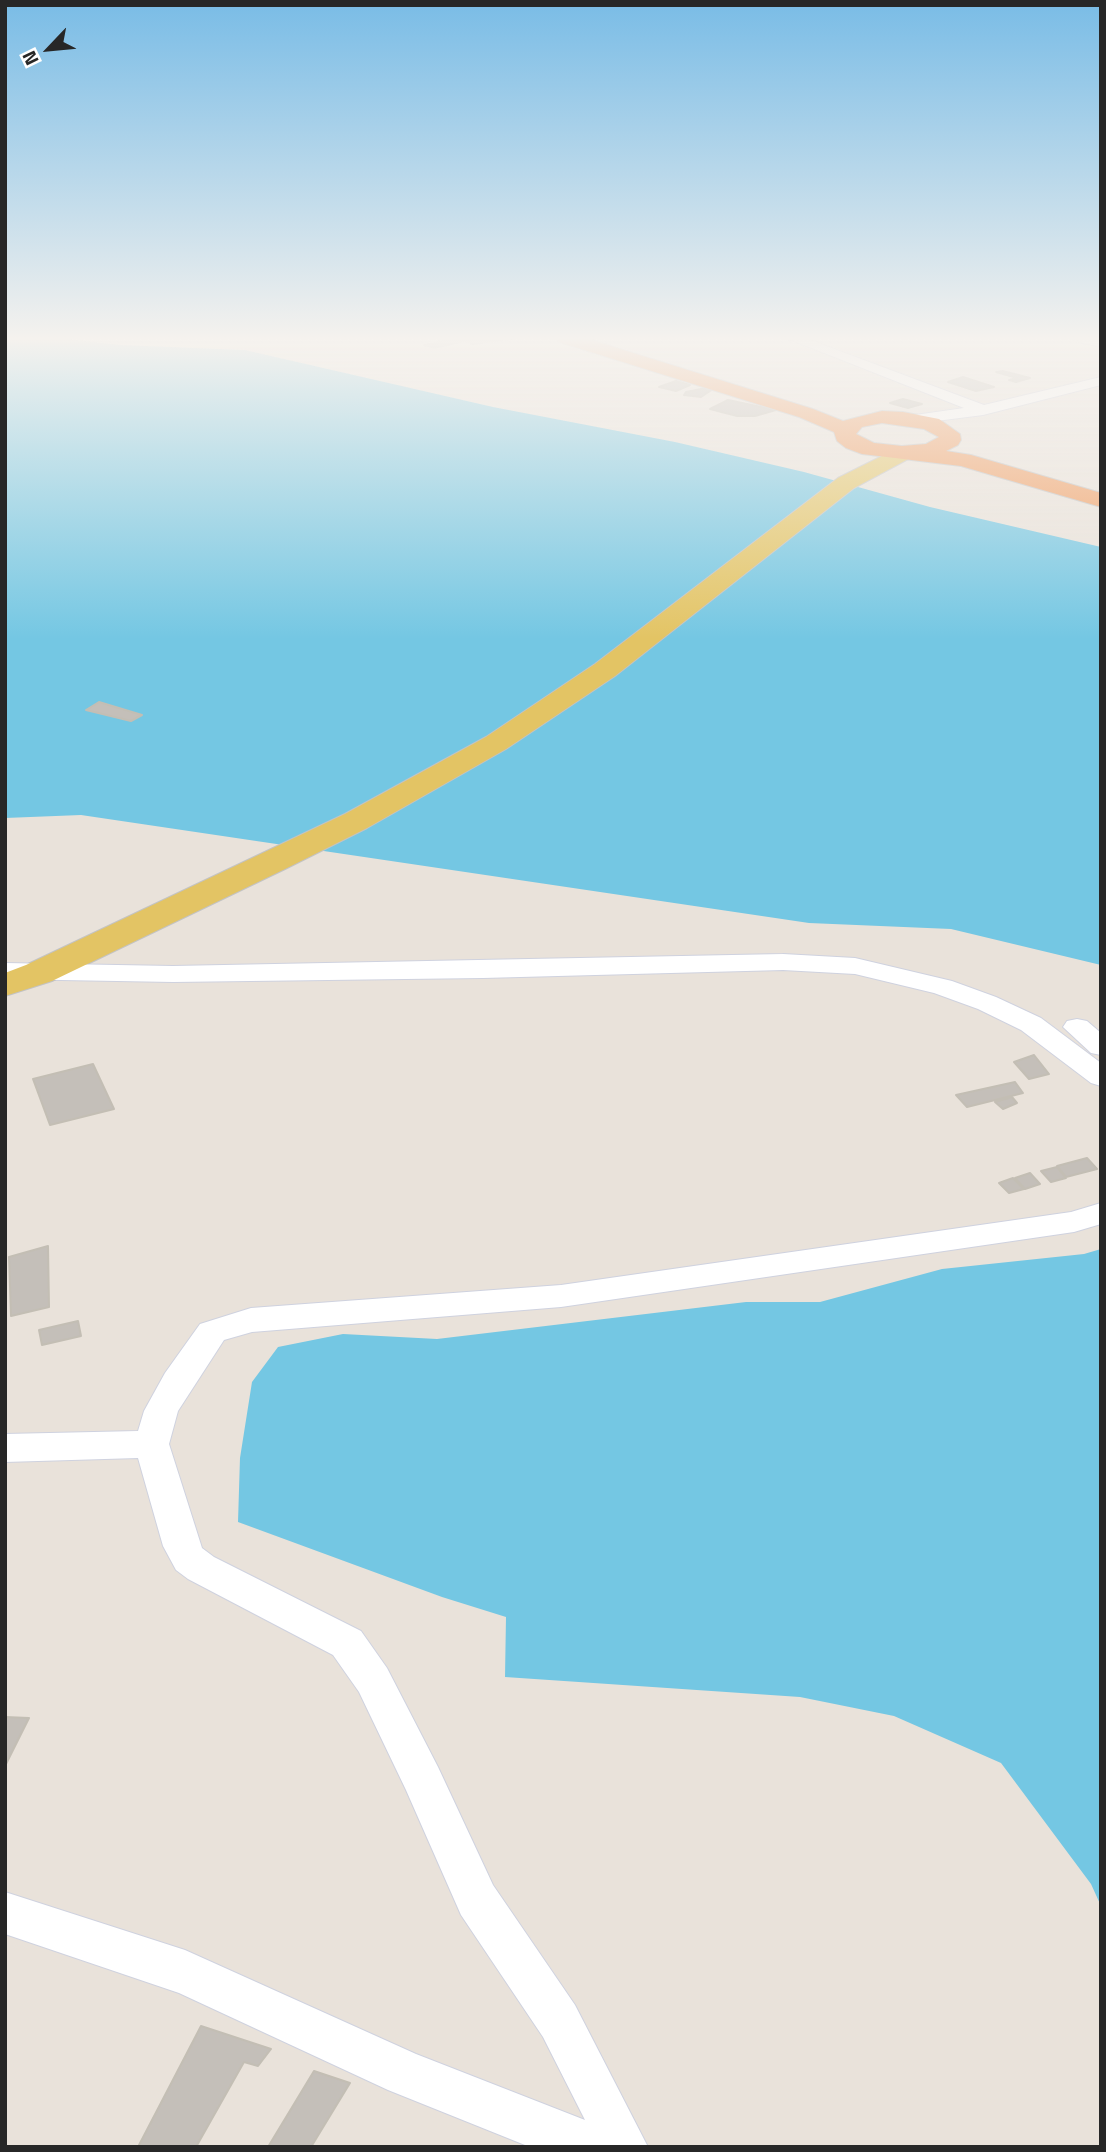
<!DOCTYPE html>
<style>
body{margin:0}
#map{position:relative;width:1106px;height:2152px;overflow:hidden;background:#e9e2da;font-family:"Titillium Web",sans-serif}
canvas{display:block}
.frame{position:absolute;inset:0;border:7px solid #272727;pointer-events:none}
.north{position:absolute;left:14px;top:14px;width:70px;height:70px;-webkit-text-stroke:5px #fff;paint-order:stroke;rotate:244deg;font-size:19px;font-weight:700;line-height:28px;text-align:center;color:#272727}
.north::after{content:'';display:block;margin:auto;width:24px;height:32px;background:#272727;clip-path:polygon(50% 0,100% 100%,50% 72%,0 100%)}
</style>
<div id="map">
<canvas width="1106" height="2152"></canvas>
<div class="frame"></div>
<div class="north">N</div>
</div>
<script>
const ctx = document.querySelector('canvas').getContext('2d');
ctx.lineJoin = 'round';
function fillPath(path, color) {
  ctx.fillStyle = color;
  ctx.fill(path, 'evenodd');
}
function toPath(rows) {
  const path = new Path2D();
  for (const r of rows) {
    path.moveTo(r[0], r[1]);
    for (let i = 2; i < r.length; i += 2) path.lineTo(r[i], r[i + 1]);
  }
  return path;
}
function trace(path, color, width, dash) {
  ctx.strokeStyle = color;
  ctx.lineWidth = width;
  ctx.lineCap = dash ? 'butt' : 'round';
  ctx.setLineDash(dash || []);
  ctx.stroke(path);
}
fillPath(toPath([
 [5,338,56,338,121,345,245,350,493,407,675,442,804,472,930,507,1101,547,1101,965,951,929,809,923,81,815,5,818],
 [1101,1249,1101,1906,1091,1884,1001,1763,894,1716,800,1697,505,1677,506,1617,442,1597,238,1522,240,1458,252,1382,278,1347,343,1334,437,1339,746,1302,820,1302,942,1269,1084,1254]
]), '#74c7e3');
const building = toPath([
 [457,338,475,338,435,348,424,345,457,338],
 [474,338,515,338,473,344,464,340,474,338],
 [1003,371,1030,378,1016,382,1009,380,1017,378,996,372,1003,371],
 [963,377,994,387,976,391,948,382,963,377],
 [676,381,690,385,676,391,659,387,676,381],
 [706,388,713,389,701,397,684,395,686,392,706,388],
 [903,399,922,404,908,408,890,403,903,399],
 [728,400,776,410,755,416,737,416,710,409,728,400],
 [99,702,142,715,131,721,86,710,99,702],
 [1034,1055,1049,1074,1029,1079,1014,1062,1034,1055],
 [93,1064,114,1109,50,1125,33,1079,93,1064],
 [1015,1082,1023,1093,967,1107,956,1095,1015,1082],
 [1012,1097,1017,1103,1003,1109,995,1102,1012,1097],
 [1087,1158,1097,1169,1066,1177,1057,1166,1087,1158],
 [1057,1167,1066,1178,1051,1182,1041,1171,1057,1167],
 [1030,1173,1040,1184,1025,1189,1015,1178,1030,1173],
 [1013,1178,1024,1189,1009,1193,999,1183,1013,1178],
 [48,1246,49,1307,11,1316,9,1257,48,1246],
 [78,1321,81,1336,42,1345,39,1330,78,1321],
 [5,1717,29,1718,5,1766,5,1717],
 [201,2026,271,2049,258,2066,244,2062,196,2147,138,2147,201,2026],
 [314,2071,350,2083,311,2147,268,2147,314,2071]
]);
fillPath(building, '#c4bfb9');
trace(building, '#c3beb4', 2);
const street = toPath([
 [786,338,805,338,984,405,1101,377,1101,385,983,415,913,424,905,419,908,416,964,408,786,338],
 [1072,338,1101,339,1101,347,1074,341,1072,338],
 [783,954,855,958,952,981,996,997,1041,1018,1101,1063,1101,1086,1091,1083,1021,1030,978,1009,934,993,855,974,783,970,483,978,173,982,5,979,5,963,173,966,783,954],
 [1077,1019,1087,1021,1101,1033,1101,1055,1091,1053,1063,1027,1067,1021,1077,1019],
 [1101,1203,1101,1224,1074,1232,561,1307,252,1332,224,1340,178,1411,169,1444,202,1548,214,1557,361,1631,387,1668,438,1767,493,1885,575,2005,648,2147,530,2147,388,2090,179,1993,5,1934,5,1892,185,1950,416,2054,585,2120,543,2037,461,1915,406,1790,359,1692,333,1655,188,1579,176,1570,163,1546,138,1458,5,1462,5,1434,138,1431,144,1411,165,1373,200,1324,251,1308,561,1285,1071,1212,1101,1203]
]);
const primary = toPath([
 [902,446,910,448,913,453,910,458,854,488,615,676,506,749,367,828,285,869,52,981,5,996,5,973,26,965,345,814,486,737,595,664,838,478,902,446]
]);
const highway = toPath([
 [557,338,585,338,813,409,843,421,882,411,903,412,939,419,960,434,961,440,958,445,946,451,971,455,1101,493,1101,507,961,466,862,454,846,448,837,441,834,432,799,417,559,342,557,338],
 [882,423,924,429,939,437,926,444,902,446,874,443,856,434,862,427,882,423]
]);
trace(street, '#cfd2df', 2);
trace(primary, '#c3c3c3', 2);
trace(highway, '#c3c3c3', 2);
fillPath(street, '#fff');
fillPath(primary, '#e3c464');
fillPath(highway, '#f09b5e');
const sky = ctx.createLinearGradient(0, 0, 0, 639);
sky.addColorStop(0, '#79bce6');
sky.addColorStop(0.53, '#f5f2ee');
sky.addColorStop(1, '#f5f2ee00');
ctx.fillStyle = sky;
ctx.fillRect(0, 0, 1106, 639);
</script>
